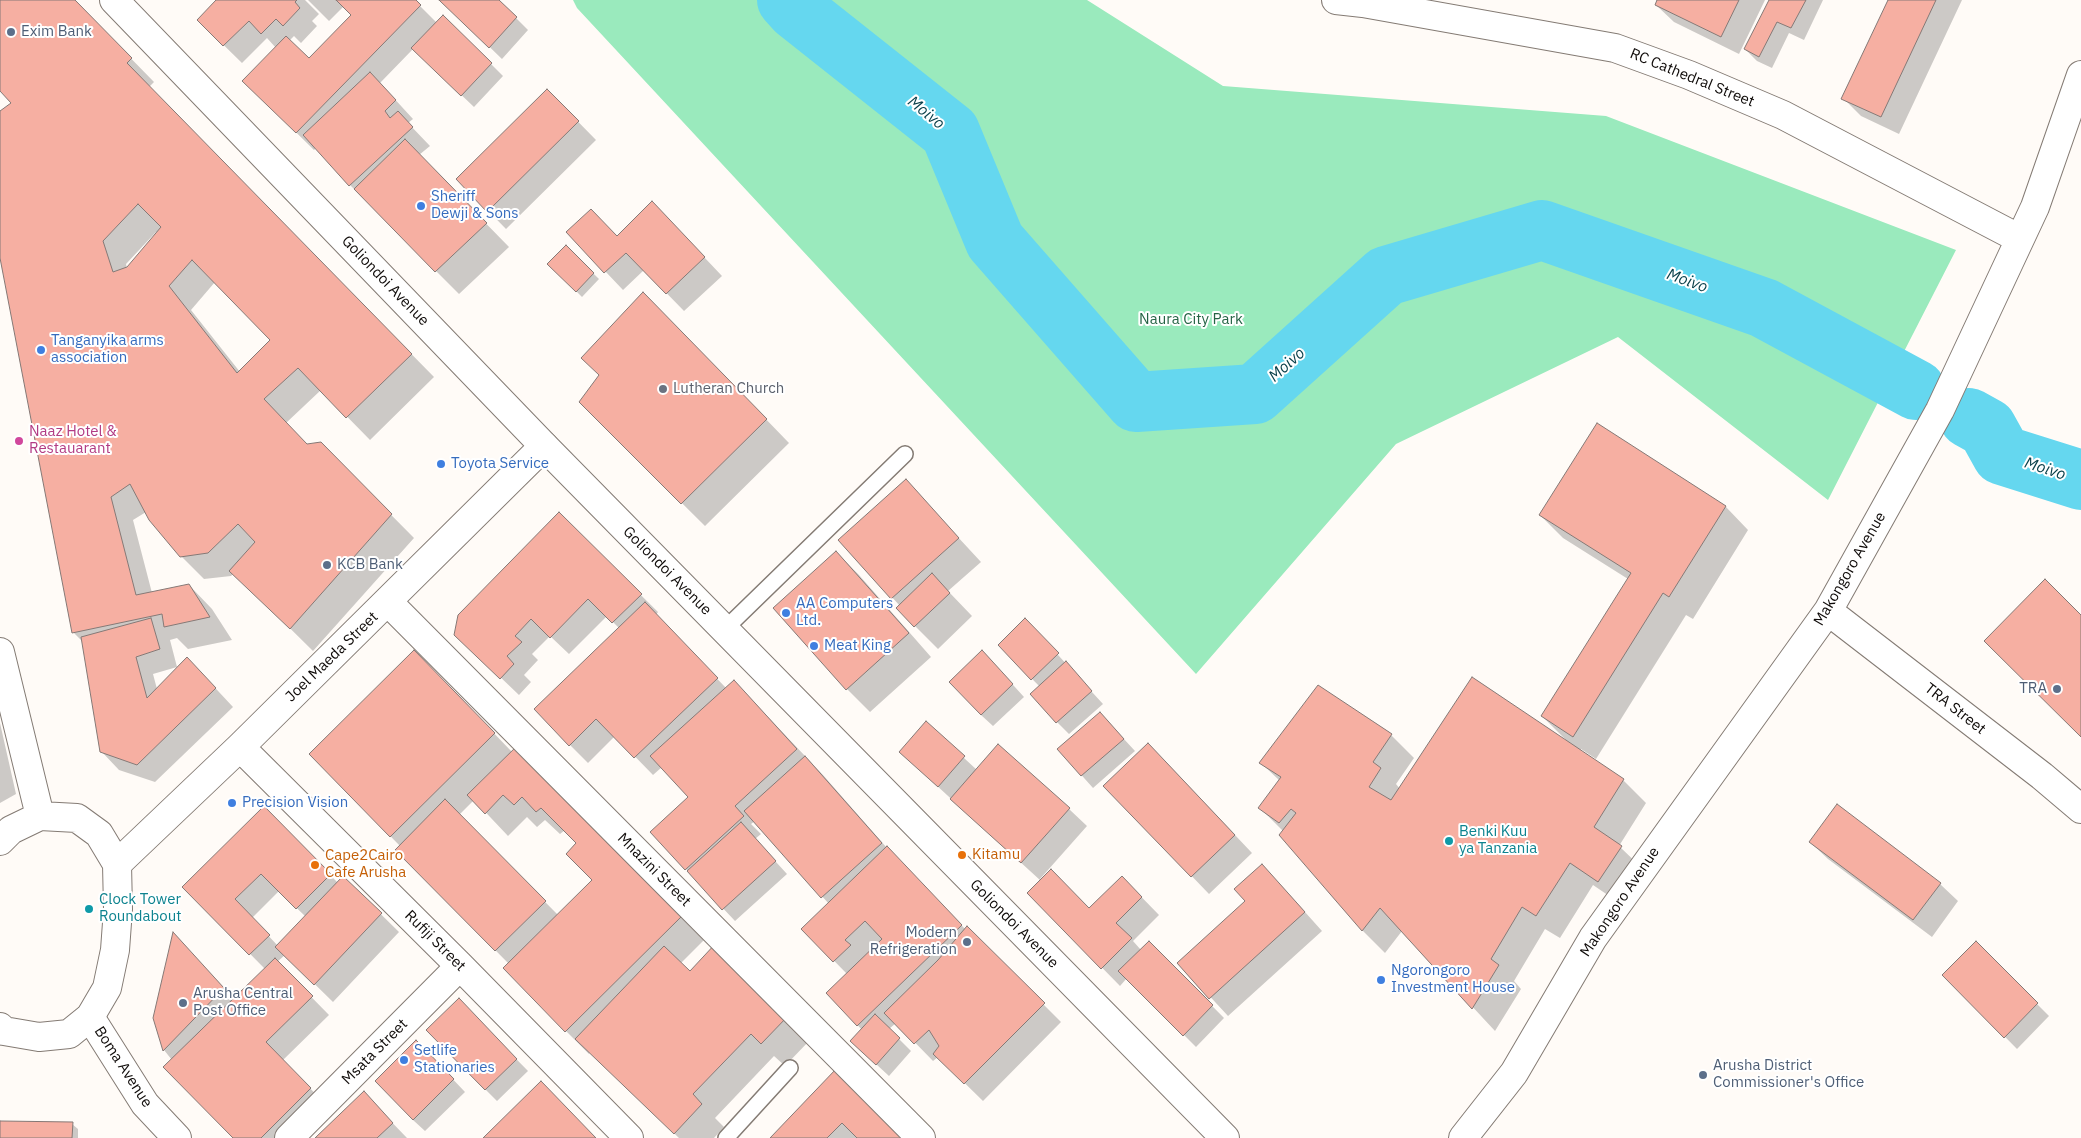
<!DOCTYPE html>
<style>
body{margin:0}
canvas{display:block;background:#fffbf7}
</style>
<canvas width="2081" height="1138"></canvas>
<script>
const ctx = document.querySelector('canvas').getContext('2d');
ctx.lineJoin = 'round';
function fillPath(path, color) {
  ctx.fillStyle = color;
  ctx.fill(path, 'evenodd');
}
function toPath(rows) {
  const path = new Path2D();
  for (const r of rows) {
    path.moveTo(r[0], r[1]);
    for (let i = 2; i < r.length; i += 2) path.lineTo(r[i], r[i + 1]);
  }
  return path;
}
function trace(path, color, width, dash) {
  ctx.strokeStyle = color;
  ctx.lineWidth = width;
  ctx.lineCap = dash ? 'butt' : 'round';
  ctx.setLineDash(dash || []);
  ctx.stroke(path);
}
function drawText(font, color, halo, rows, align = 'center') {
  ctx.font = font + ' "IBM Plex Sans",sans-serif';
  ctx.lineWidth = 4;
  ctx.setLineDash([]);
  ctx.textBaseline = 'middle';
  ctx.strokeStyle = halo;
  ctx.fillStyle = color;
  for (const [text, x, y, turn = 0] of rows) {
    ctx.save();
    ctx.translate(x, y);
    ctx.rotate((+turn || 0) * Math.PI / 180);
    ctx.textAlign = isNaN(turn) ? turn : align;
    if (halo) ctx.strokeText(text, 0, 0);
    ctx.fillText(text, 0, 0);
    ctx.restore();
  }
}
fillPath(toPath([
 [573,0,1087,0,1223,86,1606,116,1956,250,1828,500,1618,337,1396,444,1196,674,577,8]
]), '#9aeabd');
fillPath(toPath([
 [0,0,74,0,154,82,149,87,434,377,370,440,321,390,286,423,307,445,321,444,414,538,313,651,234,573,231,576,204,579,181,556,146,512,133,520,152,593,189,585,212,609,232,640,188,649,177,638,170,640,177,667,153,674,157,689,205,677,233,707,155,782,119,770,101,751,83,642,73,632,0,251,0,112,13,103,0,89],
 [156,232,158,233,127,269,126,264],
 [215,282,272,340,240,372,191,310],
 [218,0,305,0,319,14,312,21,317,26,301,43,294,36,289,41,309,60,353,15,344,6,329,21,308,0,414,0,437,23,443,16,503,76,474,107,413,49,380,83,413,119,408,123,430,146,419,155,509,247,459,294,350,185,316,148,314,150,244,81,276,48,267,38,242,63,198,20],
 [441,0,498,0,528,30,502,59],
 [1658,0,1765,0,1739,54,1674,22,1656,5],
 [1771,0,1823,0,1804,40,1789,33,1772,68,1757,61,1745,49],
 [1889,0,1962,0,1899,134,1861,116,1843,98],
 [547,90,596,140,506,229,457,179],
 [670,221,722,276,684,311,644,270,623,290,568,232,617,237],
 [566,247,599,279,582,297,549,264],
 [666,316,789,443,705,526,580,402],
 [1597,425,1726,507,1748,530,1693,619,1686,615,1596,759,1581,749,1580,751,1623,780,1646,803,1619,846,1644,870,1621,904,1593,885,1560,938,1545,929,1514,981,1521,989,1495,1031,1402,931,1385,953,1363,931,1281,835,1284,832,1260,808,1280,781,1261,763,1391,735,1414,758,1396,784,1400,789,1567,741,1542,716,1628,579,1563,538,1540,515],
 [906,481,981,562,948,591,972,616,938,649,897,608,900,606,840,540],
 [559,514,658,612,656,615,726,688,751,699,823,775,887,848,966,930,967,928,1061,1022,983,1101,938,1057,933,1061,896,1023,889,1029,911,1051,889,1076,864,1053,862,1030,828,993,847,974,803,929,829,904,755,821,751,824,761,834,755,839,787,874,735,921,686,869,690,798,662,767,653,775,615,736,588,763,570,745,620,629,607,616,569,654,550,636,532,654,538,660,524,675,531,682,519,695,474,652],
 [836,552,859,575,931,657,870,712,847,689],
 [1037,632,1103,704,1069,734,1057,722,1040,687,999,645],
 [994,664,1024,697,993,726,981,715],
 [437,674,512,752,707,937,681,963,690,972,717,944,810,1040,785,1066,774,1056,715,1118,724,1127,714,1138,679,1138,590,1052,589,1054,566,1031,509,964,396,850,400,846,310,754],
 [474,800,508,836,527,817,537,827,545,820,560,834,565,830,578,843,594,880,558,915,459,815],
 [1100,713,1135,751,1093,788,1059,750],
 [0,723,16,794,0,803],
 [926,723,977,770,1069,809,1087,826,1040,879,1089,910,1122,877,1159,915,1133,941,1141,950,1149,942,1224,1018,1196,1047,1127,978,1120,986,1029,893,1041,881,900,752],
 [1166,762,1252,853,1209,894,1105,786],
 [264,808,338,883,343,877,399,932,333,1002,285,955,277,962,329,1015,283,1060,328,1107,296,1138,234,1138,164,1050,154,1018,185,946,234,1000,265,969,184,887],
 [279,891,306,917,278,946,252,918],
 [1810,842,1940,884,1958,901,1932,937,1828,859],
 [1279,883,1322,931,1228,1016,1179,963,1247,901],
 [1976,943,2049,1016,2017,1049,1944,975],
 [470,1012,528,1071,497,1101,485,1089],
 [428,1053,465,1092,425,1131,413,1120],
 [837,1070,905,1138,771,1138],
 [381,1111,407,1138,317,1138],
 [72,1124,78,1129,78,1138,0,1138]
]), '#0003');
trace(toPath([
 [787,0,796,10,950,132,995,241,1136,402,1255,394,1386,276,1542,230,1764,308,1916,390],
 [1969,418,1987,428,2002,455,2081,480]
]), '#65d7ef', 60);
const building = toPath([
 [0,0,75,0,132,58,127,63,412,354,346,418,298,368,264,399,307,444,321,442,392,514,290,629,229,571,255,542,238,524,208,553,180,557,149,520,130,484,111,497,136,595,189,584,210,617,164,627,162,614,72,633,0,258,0,111,11,103,0,91,0,0],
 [138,204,161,227,127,267,113,272,103,241,138,204],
 [192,260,270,340,237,373,169,286,192,260],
 [216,0,297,0,295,2,300,8,283,26,276,19,261,34,249,21,223,46,197,20,216,0],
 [336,0,416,0,421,5,296,133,242,81,286,36,309,58,351,15,336,0],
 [439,0,499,0,517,17,489,48,439,0],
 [1657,0,1739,0,1721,37,1655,5,1657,0],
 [1769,0,1806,0,1791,28,1777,22,1759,57,1744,49,1769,0],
 [1888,0,1936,0,1881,117,1841,99,1888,0],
 [443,15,492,63,461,96,411,48,443,15],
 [370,72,396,100,385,111,390,118,398,111,413,127,349,186,303,135,370,72],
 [547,89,579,121,487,212,456,179,547,89],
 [405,139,487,223,435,272,354,189,405,139],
 [652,201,705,257,666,294,626,253,604,273,566,232,591,209,617,236,652,201],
 [566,245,594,273,576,292,547,264,566,245],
 [643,292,767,419,681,504,579,402,599,375,581,358,643,292],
 [1597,423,1726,506,1669,597,1663,593,1573,737,1541,716,1631,573,1539,515,1597,423],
 [906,479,959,538,891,599,838,540,906,479],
 [559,512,642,594,612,623,588,599,550,638,531,619,515,636,522,642,507,656,514,664,500,679,454,635,458,615,559,512],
 [836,551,909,633,846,690,773,608,836,551],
 [932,573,950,593,914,627,896,608,932,573],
 [2045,579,2081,615,2081,737,1984,641,2045,579],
 [645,602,718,678,634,758,596,719,569,746,534,709,645,602],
 [151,618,160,649,136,657,147,698,187,657,216,688,137,765,100,752,81,637,151,618],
 [1025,618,1059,653,1031,680,998,645,1025,618],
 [414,650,495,733,390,837,309,754,414,650],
 [982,650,1013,684,981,715,949,682,982,650],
 [1066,661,1092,691,1056,723,1030,694,1066,661],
 [1472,677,1624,779,1594,827,1622,846,1598,882,1570,863,1536,916,1522,907,1491,959,1499,965,1472,1009,1380,908,1362,931,1279,835,1296,813,1291,809,1279,823,1258,808,1281,777,1259,763,1318,685,1392,734,1373,762,1381,768,1369,787,1391,800,1472,677],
 [734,680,797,749,735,806,744,816,685,870,650,832,688,797,650,756,734,680],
 [1100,712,1124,739,1081,776,1057,749,1100,712],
 [926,721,965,756,938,787,899,752,926,721],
 [520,743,685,913,565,1032,503,968,592,880,566,854,576,843,541,808,536,812,522,797,514,805,503,795,485,814,467,795,520,743],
 [1148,743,1235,835,1191,877,1103,786,1148,743],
 [998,744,1070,808,1021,863,950,799,998,744],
 [805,756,882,843,821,898,744,811,805,756],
 [445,799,546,901,495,951,395,850,445,799],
 [1837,804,1941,883,1913,920,1809,842,1837,804],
 [264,806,331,874,296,909,261,874,235,899,270,935,249,955,182,887,264,806],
 [741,822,776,861,722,910,687,871,741,822],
 [887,846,962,925,857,1026,826,993,882,939,865,921,845,940,851,945,833,962,801,929,887,846],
 [1262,864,1305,912,1209,999,1177,963,1245,901,1234,889,1262,864],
 [1051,869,1089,908,1122,876,1142,897,1116,923,1132,938,1101,969,1027,893,1051,869],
 [343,876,382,913,314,985,275,947,343,876],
 [967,926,1045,1003,964,1084,933,1054,939,1046,929,1030,914,1044,884,1013,938,960,967,926],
 [173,932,224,988,163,1051,153,1018,173,932],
 [1149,941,1213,1005,1183,1036,1118,971,1149,941],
 [1976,941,2038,1003,2004,1038,1942,975,1976,941],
 [717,942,788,1016,761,1044,751,1034,693,1094,702,1104,674,1134,575,1039,664,946,690,971,717,942],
 [275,958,313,996,266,1042,311,1088,261,1138,233,1138,163,1067,275,958],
 [459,998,517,1059,485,1090,426,1030,459,998],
 [875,1014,900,1038,876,1065,850,1041,875,1014],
 [416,1040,454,1079,413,1120,375,1081,416,1040],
 [837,1068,907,1138,857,1138,842,1123,827,1138,770,1138,837,1068],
 [541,1081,596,1138,483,1138,541,1081],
 [364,1091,393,1123,377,1138,315,1138,364,1091],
 [0,1121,73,1122,72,1138,0,1138,0,1121]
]);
fillPath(building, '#f6afa2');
trace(building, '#857976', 1);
const lane = toPath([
 [725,629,905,454],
 [726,1138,790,1068]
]);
const street = toPath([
 [1336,0,1363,3,1615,48,1689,75,1783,115,2020,239],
 [388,602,921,1138],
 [1828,611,2042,776,2081,809],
 [240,747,460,966,629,1138],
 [117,864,240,747,544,446],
 [90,1017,145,1104,177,1138],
 [289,1138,460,966],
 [1463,1138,1514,1073,1593,938,1828,611,1940,410,2035,207,2081,75]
]);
const secondary = toPath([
 [114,0,544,446,1225,1138]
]);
const primary = toPath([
 [0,652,40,816],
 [0,841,11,830,40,816,77,818,99,834,117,864,118,909,115,950,107,988,90,1017,69,1034,39,1037,4,1031,0,1027]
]);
trace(lane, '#847b74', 18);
trace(street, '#847b74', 30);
trace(secondary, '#847b74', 30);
trace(primary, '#847b74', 30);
trace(lane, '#fff', 15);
trace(street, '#fff', 28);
trace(secondary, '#fff', 28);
trace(primary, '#fff', 28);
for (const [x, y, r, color] of [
 [11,32,5,"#5c6f8a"],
 [421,206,5,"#3f7fe0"],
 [41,350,5,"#3f7fe0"],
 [663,389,5,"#6b7280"],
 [19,441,5,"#d1479c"],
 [441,464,5,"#3f7fe0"],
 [327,565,5,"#5c6f8a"],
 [786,613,5,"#3f7fe0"],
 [814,646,5,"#3f7fe0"],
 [2057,689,5,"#5c6f8a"],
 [232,803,5,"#3f7fe0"],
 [1449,841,5,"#0f9aa8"],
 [962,855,5,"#e8710a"],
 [315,865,5,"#e8710a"],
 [89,909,5,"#0f9aa8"],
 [967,942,5,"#5c6f8a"],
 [1381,980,5,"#3f7fe0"],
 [183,1003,5,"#5c6f8a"],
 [404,1060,5,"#3f7fe0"],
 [1703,1075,5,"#5c6f8a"]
]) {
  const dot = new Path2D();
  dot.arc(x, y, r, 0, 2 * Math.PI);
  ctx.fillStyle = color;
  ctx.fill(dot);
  trace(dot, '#fff', 2);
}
drawText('15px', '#4e5e75', '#fff', [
 ["Exim Bank",21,32],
 ["KCB Bank",337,565],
 ["TRA",2047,689,"right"],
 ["Modern",957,933,"right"],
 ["Refrigeration",957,950,"right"],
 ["Arusha Central",193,994],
 ["Post Office",193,1011],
 ["Arusha District",1713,1066],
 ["Commissioner's Office",1713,1083]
], 'left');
drawText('15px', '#0f0b09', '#fff', [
 ["RC Cathedral Street",1692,78,22],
 ["Goliondoi Avenue",385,281,46],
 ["Makongoro Avenue",1850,569,-60],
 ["Goliondoi Avenue",667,571,45],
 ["Joel Maeda Street",332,657,-44],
 ["TRA Street",1955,709,38],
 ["Mnazini Street",654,870,45],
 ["Makongoro Avenue",1620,902,-56],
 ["Goliondoi Avenue",1014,924,45],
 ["Rufiji Street",435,941,45],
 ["Msata Street",375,1052,-45],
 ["Boma Avenue",123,1067,57]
]);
drawText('15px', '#366cbe', '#fff', [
 ["Sheriff",431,197],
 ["Dewji & Sons",431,214],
 ["Tanganyika arms",51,341],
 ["association",51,358],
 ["Toyota Service",451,464],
 ["AA Computers",796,604],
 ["Ltd.",796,621],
 ["Meat King",824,646],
 ["Precision Vision",242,803],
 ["Ngorongoro",1391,971],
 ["Investment House",1391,988],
 ["Setlife",414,1051],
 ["Stationaries",414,1068]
], 'left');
drawText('15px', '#256445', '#fff', [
 ["Naura City Park",1191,320]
]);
drawText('15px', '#5b616d', '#fff', [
 ["Lutheran Church",673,389]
], 'left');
drawText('15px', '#b23c85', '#fff', [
 ["Naaz Hotel &",29,432],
 ["Restauarant",29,449]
], 'left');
drawText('15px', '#0d838f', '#fff', [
 ["Benki Kuu",1459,832],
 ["ya Tanzania",1459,849],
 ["Clock Tower",99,900],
 ["Roundabout",99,917]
], 'left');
drawText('15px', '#c56008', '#fff', [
 ["Kitamu",972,855],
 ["Cape2Cairo",325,856],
 ["Cafe Arusha",325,873]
], 'left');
drawText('italic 16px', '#0b414b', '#fff', [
 ["Moivo",926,113,39],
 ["Moivo",1687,281,20],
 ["Moivo",1287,365,-42],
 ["Moivo",2045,469,18]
]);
</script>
